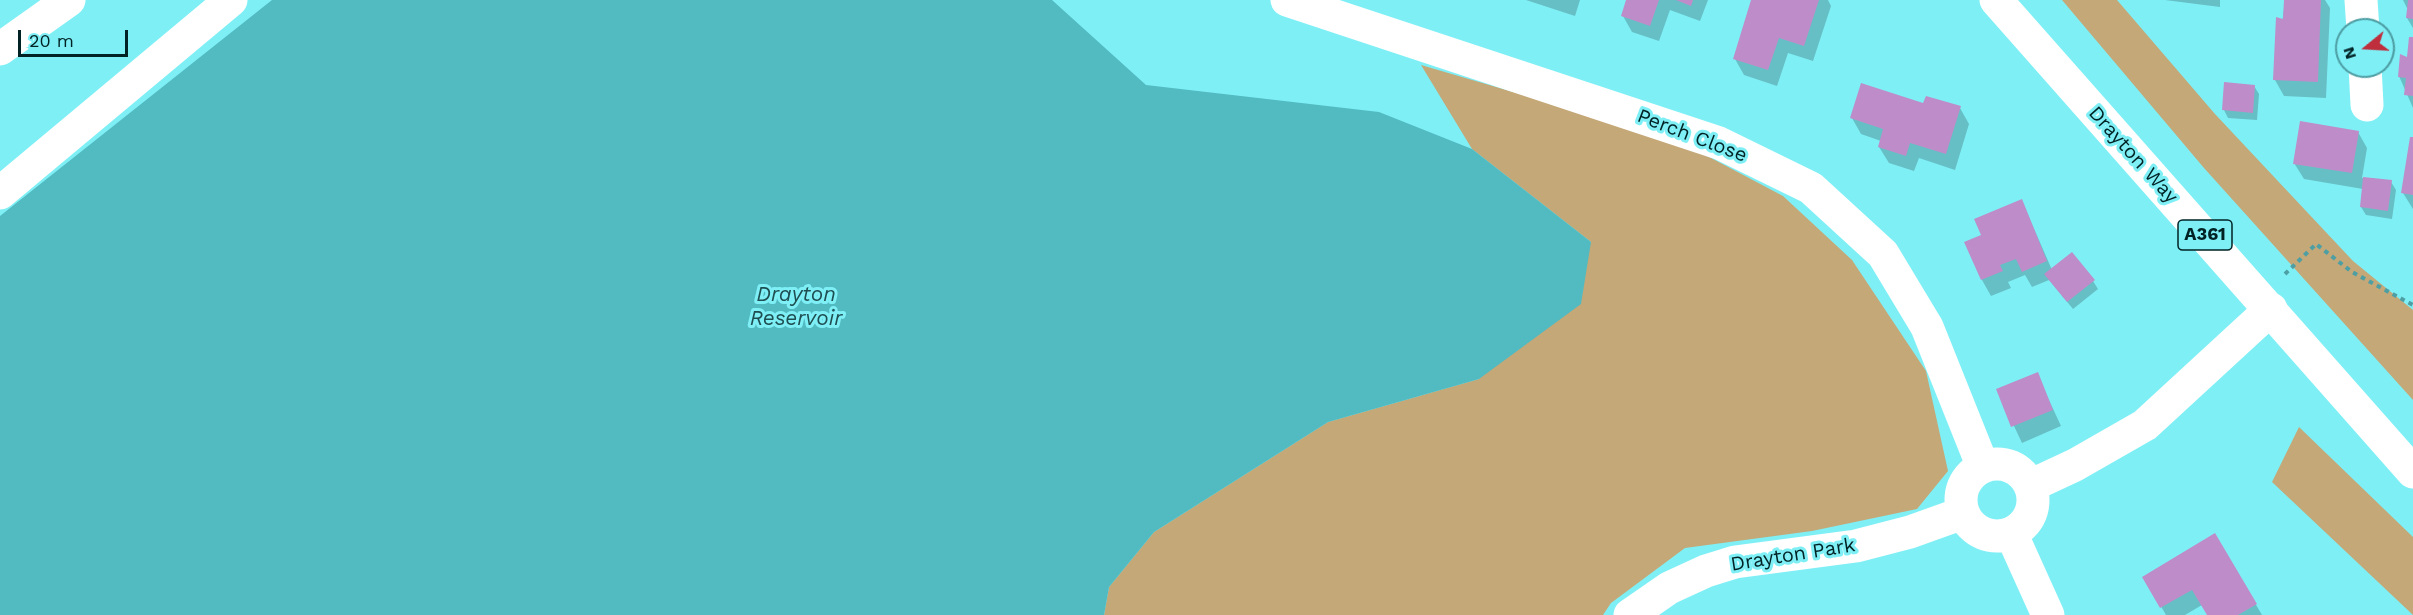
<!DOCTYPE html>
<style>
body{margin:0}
#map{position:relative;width:2413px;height:615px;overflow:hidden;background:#7feff6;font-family:"Work Sans",sans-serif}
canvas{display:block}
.north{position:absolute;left:2335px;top:18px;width:60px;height:60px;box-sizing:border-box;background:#7feff6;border:2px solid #4c9da2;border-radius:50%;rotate:252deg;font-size:16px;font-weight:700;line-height:24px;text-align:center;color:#002224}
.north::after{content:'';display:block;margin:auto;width:21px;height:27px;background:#be2e3c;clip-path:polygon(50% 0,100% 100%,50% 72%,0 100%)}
.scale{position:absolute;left:18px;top:30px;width:110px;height:27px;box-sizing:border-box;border:3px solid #002224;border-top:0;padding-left:8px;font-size:18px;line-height:21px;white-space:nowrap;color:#002224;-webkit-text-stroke:4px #7feff6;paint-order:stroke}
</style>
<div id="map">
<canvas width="2413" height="615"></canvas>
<div class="north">N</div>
<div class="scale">20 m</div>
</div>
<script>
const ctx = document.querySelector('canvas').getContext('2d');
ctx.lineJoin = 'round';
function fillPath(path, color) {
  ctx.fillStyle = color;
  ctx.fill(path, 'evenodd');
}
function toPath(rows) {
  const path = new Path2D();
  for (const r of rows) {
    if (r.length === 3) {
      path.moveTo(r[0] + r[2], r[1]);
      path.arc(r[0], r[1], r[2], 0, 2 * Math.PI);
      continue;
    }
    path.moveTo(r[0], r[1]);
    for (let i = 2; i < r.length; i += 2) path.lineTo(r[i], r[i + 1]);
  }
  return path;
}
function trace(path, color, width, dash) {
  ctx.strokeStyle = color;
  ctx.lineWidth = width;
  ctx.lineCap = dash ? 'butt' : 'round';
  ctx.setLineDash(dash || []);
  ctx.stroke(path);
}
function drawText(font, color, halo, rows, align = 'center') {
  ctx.font = font + ' "Work Sans",sans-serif';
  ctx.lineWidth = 6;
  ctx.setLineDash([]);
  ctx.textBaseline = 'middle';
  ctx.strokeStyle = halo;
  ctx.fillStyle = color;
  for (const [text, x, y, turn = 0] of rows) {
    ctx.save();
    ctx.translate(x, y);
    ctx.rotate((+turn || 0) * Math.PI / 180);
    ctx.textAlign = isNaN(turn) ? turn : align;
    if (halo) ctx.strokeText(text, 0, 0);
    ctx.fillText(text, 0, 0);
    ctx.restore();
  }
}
fillPath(toPath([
 [2062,0,2117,0,2215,114,2353,261,2413,310,2413,400,2204,168],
 [1421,65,1677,140,1783,196,1852,260,1926,371,1948,471,1917,509,1812,531,1685,548,1611,603,1603,615,1104,615,1109,587,1154,532,1328,422,1479,379,1591,242,1472,149],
 [2299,427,2413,537,2413,615,2272,482]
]), '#c4a878');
fillPath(toPath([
 [272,0,1052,0,1146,85,1379,112,1472,149,1591,242,1581,304,1479,379,1328,422,1154,532,1109,587,1104,615,0,615,0,216]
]), '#52bac1');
fillPath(toPath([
 [1526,0,1580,0,1575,16],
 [1628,0,1708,0,1700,21,1670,10,1659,41,1632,32,1623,16],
 [1753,0,1828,0,1831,6,1813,61,1788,53,1777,86,1744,75,1735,59],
 [2165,0,2220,0,2220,7],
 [2285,0,2325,0,2330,8,2326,98,2284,96,2275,80],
 [2403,0,2413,0,2413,28,2407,18,2408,10],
 [2413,39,2413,108,2399,76,2408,59],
 [2254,86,2259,94,2257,120,2228,118,2224,110],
 [1924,105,1960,108,1969,124,1955,170,1919,158,1914,171,1889,163,1879,147,1881,141,1861,134,1852,118],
 [2358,132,2367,148,2362,178,2391,182,2396,190,2392,219,2366,215,2361,207,2363,189,2304,179,2294,163],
 [2413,139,2413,209,2403,193],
 [2022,201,2052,270,2093,281,2098,289,2073,309,2049,280,2032,287,2025,275,2008,282,2011,288,1991,296,1982,280,1983,236],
 [2037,374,2061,426,2022,443,1997,390],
 [2215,535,2262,615,2209,615,2202,605,2185,615,2166,615,2144,577]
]), '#0003');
fillPath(toPath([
 [1626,0,1659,0,1650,26,1621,16],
 [1676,0,1693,0,1691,6],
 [1751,0,1819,0,1804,46,1779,38,1768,70,1733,59],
 [2284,0,2321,0,2318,82,2273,80,2276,17,2283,19],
 [2408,0,2413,0,2413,19,2406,18],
 [2409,37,2413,37,2413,96,2404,95,2406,78,2398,77,2400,54,2407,57],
 [2224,82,2255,85,2253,113,2222,110],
 [1861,83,1923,103,1926,96,1961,106,1946,154,1910,143,1906,156,1878,147,1883,129,1850,118],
 [2300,121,2359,131,2352,173,2293,164],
 [2410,137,2413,137,2413,195,2401,193],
 [2363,177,2392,180,2388,211,2360,207],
 [2022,199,2047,261,2022,272,2016,259,2000,265,2003,271,1981,280,1964,242,1981,235,1974,219],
 [2072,252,2095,280,2067,302,2044,274],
 [2038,372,2053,410,2011,427,1996,389],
 [2215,533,2257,604,2238,615,2207,615,2192,590,2160,608,2142,577]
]), '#be8cc8');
trace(toPath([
 [2285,274,2316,244,2352,272,2413,305]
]), '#4d9fa4', 4, [4.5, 4.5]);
trace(toPath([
 [1287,0,1719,143,1811,188,1883,254,1927,327,1983,467],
 [2361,0,2363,30],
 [2365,66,2367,105],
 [0,193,231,0],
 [1997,500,36],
 [2030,486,2075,465,2145,425,2271,309],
 [2011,533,2048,615],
 [1630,615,1669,588,1706,571,1735,562,1856,546,1910,532,1963,513]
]), '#fff', 33);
trace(toPath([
 [1996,0,2413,472],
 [0,49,69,0]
]), '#fff', 33);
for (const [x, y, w] of [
 [2205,235,54]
]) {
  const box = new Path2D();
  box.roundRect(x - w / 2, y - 15, w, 30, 4.5);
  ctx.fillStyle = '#7feff6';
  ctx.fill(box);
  trace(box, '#002224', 1.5);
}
drawText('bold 18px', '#002224', null, [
 ["A361",2205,235]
]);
drawText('20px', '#002224', '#7feff6', [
 ["Perch Close",1692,136,21],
 ["Drayton Way",2133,155,48],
 ["Drayton Park",1793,555,-9]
]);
drawText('italic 21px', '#1f4e51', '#7feff6', [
 ["Drayton",796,295],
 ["Reservoir",796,319]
]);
</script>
